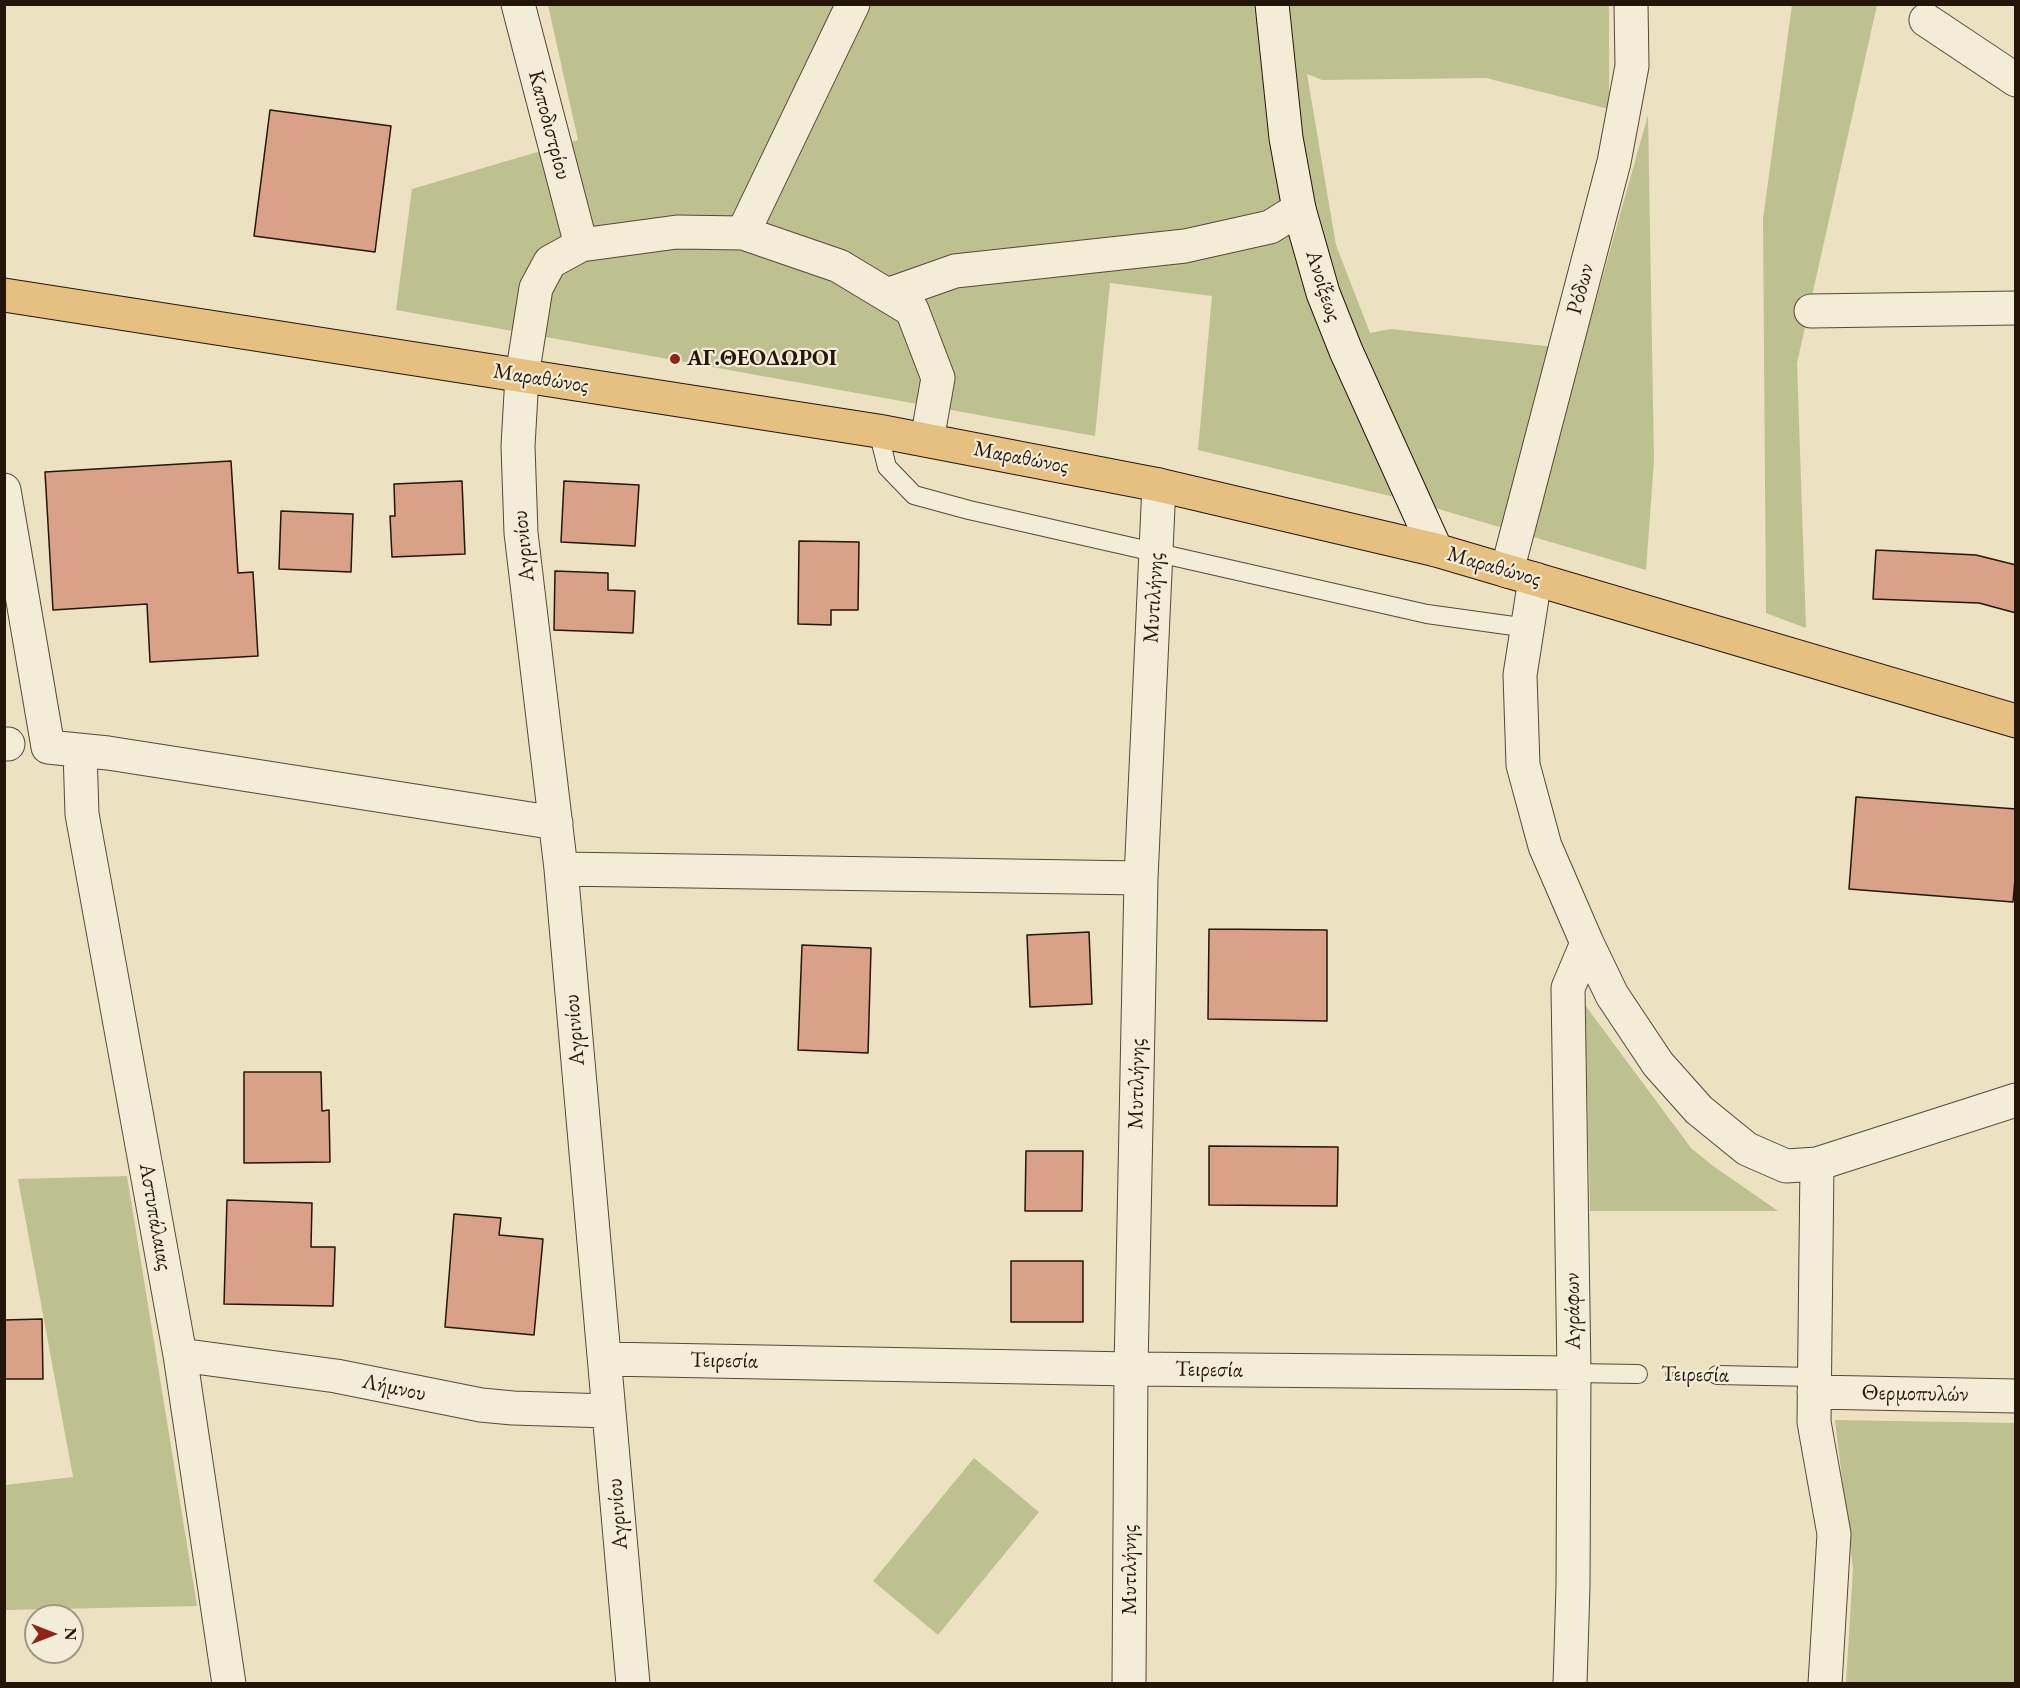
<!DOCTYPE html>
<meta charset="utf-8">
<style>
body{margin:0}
#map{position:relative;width:2020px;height:1688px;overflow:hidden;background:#ece1c1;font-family:"EB Garamond",serif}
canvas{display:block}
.frame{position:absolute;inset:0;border:6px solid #251509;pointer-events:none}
.north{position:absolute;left:24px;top:1604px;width:60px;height:60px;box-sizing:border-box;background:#f3ecd7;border:2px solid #a19685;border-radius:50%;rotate:90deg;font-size:16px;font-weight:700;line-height:24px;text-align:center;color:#251509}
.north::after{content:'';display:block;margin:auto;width:21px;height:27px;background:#8f2418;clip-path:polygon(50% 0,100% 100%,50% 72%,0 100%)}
</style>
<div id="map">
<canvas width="2020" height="1688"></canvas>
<div class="frame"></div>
<div class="north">N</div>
</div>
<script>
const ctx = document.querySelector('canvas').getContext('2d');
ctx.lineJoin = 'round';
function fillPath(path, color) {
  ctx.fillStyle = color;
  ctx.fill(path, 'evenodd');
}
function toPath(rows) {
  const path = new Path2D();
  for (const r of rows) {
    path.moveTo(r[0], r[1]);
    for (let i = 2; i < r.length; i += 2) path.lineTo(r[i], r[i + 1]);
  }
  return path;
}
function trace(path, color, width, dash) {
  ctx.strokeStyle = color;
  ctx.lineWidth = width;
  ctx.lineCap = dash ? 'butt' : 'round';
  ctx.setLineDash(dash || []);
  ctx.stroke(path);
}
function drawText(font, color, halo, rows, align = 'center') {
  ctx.font = font + ' "EB Garamond",serif';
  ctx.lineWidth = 4.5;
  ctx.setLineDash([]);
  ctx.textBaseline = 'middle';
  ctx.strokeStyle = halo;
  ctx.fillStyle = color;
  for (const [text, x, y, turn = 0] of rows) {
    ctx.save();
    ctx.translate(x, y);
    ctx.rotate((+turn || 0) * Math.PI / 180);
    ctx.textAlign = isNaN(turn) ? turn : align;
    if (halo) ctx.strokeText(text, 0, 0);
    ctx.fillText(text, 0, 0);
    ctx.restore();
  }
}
fillPath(toPath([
 [548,5,1609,5,1609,109,1486,78,1322,80,1307,74,1336,245,1370,333,1391,329,1582,350,1648,115,1654,461,1646,570,1411,501,1198,450,1212,296,1110,283,1095,436,396,310,412,189,578,140],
 [1792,5,1877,5,1797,363,1806,628,1766,613,1763,219],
 [1585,1005,1691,1148,1713,1166,1778,1211,1590,1211],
 [127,1176,197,1606,5,1610,5,1485,73,1477,18,1179],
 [1835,1420,2015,1423,2015,1683,1846,1683,1853,1569],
 [974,1458,1039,1512,938,1635,873,1581]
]), '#bdc18f');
const building = toPath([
 [270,110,391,126,375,252,254,236,270,110],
 [231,461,238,573,253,572,258,656,150,662,147,604,53,610,45,472,231,461],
 [462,481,465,554,392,557,390,516,395,516,394,484,462,481],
 [564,481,639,485,635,546,561,542,564,481],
 [281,511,353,514,351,572,279,569,281,511],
 [799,541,859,542,858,610,831,610,831,625,798,624,799,541],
 [1876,550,1976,555,2016,565,2016,613,1979,603,1873,599,1876,550],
 [555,571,608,573,608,590,635,591,633,633,554,630,555,571],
 [1856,797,2016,809,2016,867,2013,902,1849,889,1856,797],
 [1209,929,1327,930,1327,1021,1208,1019,1209,929],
 [1089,932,1092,1004,1030,1007,1027,935,1089,932],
 [802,945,871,948,868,1053,798,1050,802,945],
 [244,1072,321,1072,322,1111,329,1110,330,1162,244,1163,244,1072],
 [1209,1146,1338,1147,1337,1206,1209,1205,1209,1146],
 [1026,1151,1083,1151,1082,1211,1025,1211,1026,1151],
 [227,1200,312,1203,311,1247,335,1247,333,1306,224,1304,227,1200],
 [454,1214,501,1218,499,1235,543,1239,534,1335,445,1327,454,1214],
 [1011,1261,1083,1261,1083,1322,1011,1322,1011,1261],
 [42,1319,43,1379,4,1379,4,1320,42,1319]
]);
fillPath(building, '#d9a288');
trace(building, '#251509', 1.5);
const lane = toPath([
 [878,431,887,467,914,495,969,510,1427,614,1528,628],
 [1574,1373,1638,1374],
 [1717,1375,1814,1377]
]);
const street = toPath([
 [518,4,581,245],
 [1926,20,2016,80],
 [743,233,853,4],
 [887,295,955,271,1185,246,1270,227,1299,209],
 [1811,311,2016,308],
 [4,490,48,747,108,753,556,823],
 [1507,571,1614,162,1632,66,1631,4],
 [1535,579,1520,675,1523,765,1545,846,1587,943,1612,995,1658,1064,1699,1110,1747,1149,1786,1166,1817,1164,2016,1100],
 [4,744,8,744],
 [80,751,82,814,180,1355,229,1684],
 [561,869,1141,878],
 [1817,1164,1814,1422,1834,1534,1825,1684],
 [180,1355,336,1376,481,1405,513,1408,608,1411],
 [605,1359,1131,1369,1574,1373],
 [1814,1392,2016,1396],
 [633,1684,561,869,521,533,518,446,522,376,536,288,550,262,581,245,677,232,743,233,839,266,912,310,938,378,927,440],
 [1129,1684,1131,1369,1141,878,1159,485],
 [1570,1684,1573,1586,1574,1373,1568,988,1587,943]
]);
const secondary = toPath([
 [1272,4,1286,138,1299,209,1323,293,1346,351,1436,550]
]);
const primary = toPath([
 [4,295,878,431,1159,485,1436,550,2016,721]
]);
trace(lane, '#574837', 20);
trace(street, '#574837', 35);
trace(secondary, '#251509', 35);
trace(primary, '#251509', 35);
trace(toPath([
 [1665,1374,1691,1374]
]), '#251509', 4, [4.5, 3]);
trace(lane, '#f3ecd7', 18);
trace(street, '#f3ecd7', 33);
trace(secondary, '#f3ecd7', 33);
trace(primary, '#e6c080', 33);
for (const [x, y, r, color] of [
 [675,359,6,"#8f2418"]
]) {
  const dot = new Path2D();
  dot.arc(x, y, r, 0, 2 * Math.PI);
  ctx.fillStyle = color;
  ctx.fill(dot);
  trace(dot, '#f3ecd7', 2);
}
drawText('22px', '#251509', '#f3ecd7', [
 ["Καποδιστρίου",549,125,75],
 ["Ανοίξεως",1323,286,72],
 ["Ρόδων",1581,289,-75],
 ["Μαραθώνος",541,379,9],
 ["Μαραθώνος",1021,458,11],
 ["Αγρινίου",524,546,-96],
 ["Μαραθώνος",1494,567,16],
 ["Μυτιλήνης",1154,598,-87],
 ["Αγρινίου",575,1030,-95],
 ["Μυτιλήνης",1137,1084,-89],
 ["Αστυπάλαιας",155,1217,80],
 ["Αγράφων",1573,1311,-91],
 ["Τειρεσία",724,1361,1],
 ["Τειρεσία",1209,1370,1],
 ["Τειρεσία",1695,1375,1],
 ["Λήμνου",394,1388,12],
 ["Θερμοπυλών",1915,1394,1],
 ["Αγρινίου",618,1514,-95],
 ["Μυτιλήνης",1130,1570,-90]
]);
drawText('bold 22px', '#251509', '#f3ecd7', [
 ["ΑΓ.ΘΕΟΔΩΡΟΙ",687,359]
], 'left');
</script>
